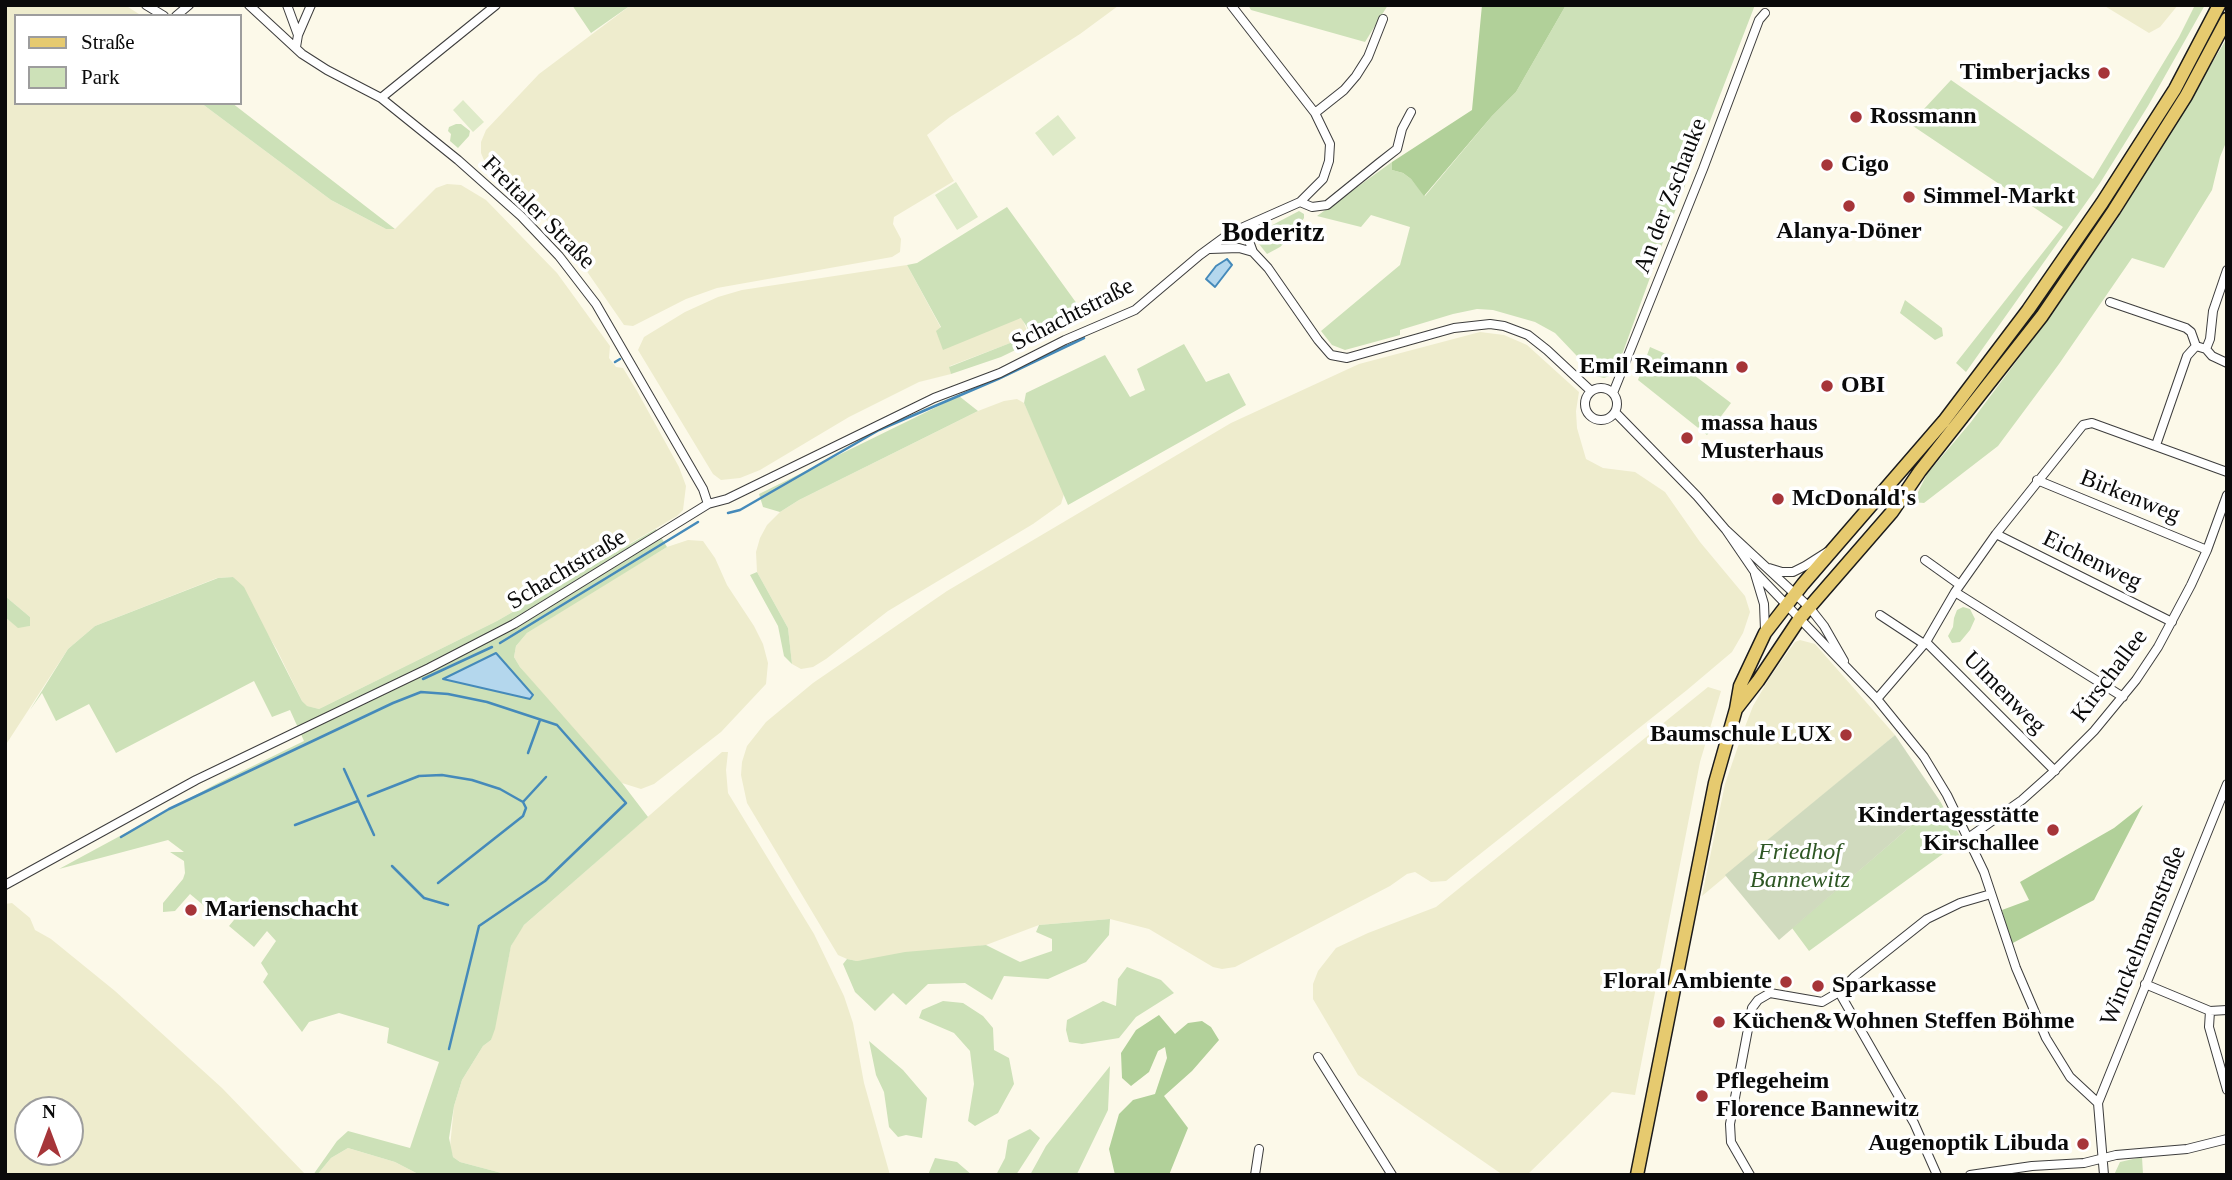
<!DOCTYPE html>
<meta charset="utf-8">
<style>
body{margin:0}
#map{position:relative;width:2232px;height:1180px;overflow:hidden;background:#fcf9e9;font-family:"Times New Roman",serif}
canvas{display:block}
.frame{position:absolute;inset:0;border:7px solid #0a0a0a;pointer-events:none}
.legend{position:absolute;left:14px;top:14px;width:228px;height:91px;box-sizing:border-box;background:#fff;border:2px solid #9d9d9d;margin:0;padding:9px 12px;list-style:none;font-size:21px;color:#0a0a0a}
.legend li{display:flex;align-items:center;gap:14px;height:35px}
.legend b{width:35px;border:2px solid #9d9d9d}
.north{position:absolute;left:14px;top:1096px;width:70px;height:70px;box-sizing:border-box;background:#fff;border:2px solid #9d9d9d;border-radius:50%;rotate:0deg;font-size:19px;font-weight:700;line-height:28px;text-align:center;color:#0a0a0a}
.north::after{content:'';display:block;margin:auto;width:24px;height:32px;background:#a63539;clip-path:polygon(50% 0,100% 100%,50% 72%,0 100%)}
</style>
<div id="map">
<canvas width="2232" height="1180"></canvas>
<div class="frame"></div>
<ul class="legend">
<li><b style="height:9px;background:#e6ca6f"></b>Straße</li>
<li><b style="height:19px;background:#cde1b8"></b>Park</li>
</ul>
<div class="north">N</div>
</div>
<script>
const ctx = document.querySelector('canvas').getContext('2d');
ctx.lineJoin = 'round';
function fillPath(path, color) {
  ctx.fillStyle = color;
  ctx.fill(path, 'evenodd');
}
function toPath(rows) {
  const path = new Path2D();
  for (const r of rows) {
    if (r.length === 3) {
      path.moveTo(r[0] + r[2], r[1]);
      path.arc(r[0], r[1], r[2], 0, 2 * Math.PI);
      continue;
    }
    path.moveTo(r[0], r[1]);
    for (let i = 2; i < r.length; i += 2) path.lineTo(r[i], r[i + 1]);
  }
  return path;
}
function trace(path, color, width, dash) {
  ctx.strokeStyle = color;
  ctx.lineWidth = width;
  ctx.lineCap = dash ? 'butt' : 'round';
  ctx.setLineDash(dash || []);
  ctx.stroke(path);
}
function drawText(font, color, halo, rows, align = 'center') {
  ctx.font = font + ' "Times New Roman",serif';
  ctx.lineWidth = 7;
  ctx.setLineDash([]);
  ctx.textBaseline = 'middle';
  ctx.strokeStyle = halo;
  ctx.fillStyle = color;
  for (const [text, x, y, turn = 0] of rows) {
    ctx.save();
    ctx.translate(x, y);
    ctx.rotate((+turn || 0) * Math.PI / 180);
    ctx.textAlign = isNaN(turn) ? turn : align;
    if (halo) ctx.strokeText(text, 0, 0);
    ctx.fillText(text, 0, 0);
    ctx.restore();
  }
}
fillPath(toPath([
 [5,5,125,5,142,16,16,16,16,103,201,103,331,200,386,229,395,229,436,188,447,184,461,185,486,200,557,273,610,346,609,358,616,367,623,368,637,391,679,467,686,486,683,510,677,516,497,621,319,709,306,706,302,701,277,650,233,577,217,578,95,626,68,649,5,746,5,617,18,627,30,626,30,617,5,596],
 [631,5,1118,6,1080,34,950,117,927,135,954,181,894,217,893,224,901,239,900,252,892,257,717,288,686,299,633,326,624,325,579,260,553,227,523,194,486,165,481,153,481,142,486,130,539,74],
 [2103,5,2178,5,2160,27,2149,33],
 [907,265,941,328,1022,318,1029,336,950,366,951,374,919,382,849,417,760,470,740,478,721,480,713,474,638,350,644,337,685,312,718,297,742,290],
 [1480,332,1504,335,1527,345,1579,392,1576,411,1577,428,1586,459,1603,468,1635,472,1665,492,1700,542,1745,596,1750,612,1743,633,1732,652,1687,690,1446,881,1431,882,1415,872,1407,874,1390,886,1235,967,1222,969,1213,967,1149,929,1110,919,1039,925,986,945,857,961,847,959,838,955,747,803,741,775,742,762,747,746,766,722,813,683,947,591,1231,423,1359,364],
 [1017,399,1024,403,1058,477,1064,494,1061,504,1033,524,888,611,826,659,813,667,801,669,792,664,788,628,757,572,756,552,760,538,767,525,780,512,799,500,978,411,1004,401],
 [688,540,703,541,715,558,727,585,754,626,763,644,768,663,766,684,721,732,654,784,641,789,622,783,554,708,520,667,514,657,516,646,527,633,587,595,667,547],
 [1800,640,1815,644,1895,735,1702,896,1725,784,1743,732,1753,706,1770,677,1795,642],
 [1708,687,1721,691,1700,762,1635,1095,1612,1092,1527,1175,1503,1175,1358,1075,1313,999,1313,984,1318,971,1336,948,1368,933,1436,907],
 [722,752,728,752,726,770,728,793,814,934,844,996,853,1023,864,1083,890,1175,509,1175,460,1162,453,1157,450,1147,454,1106,462,1080,483,1046,491,1040,511,946,517,934,524,925],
 [12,903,30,918,35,930,51,939,115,991,222,1088,306,1175,5,1175,5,904],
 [28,1110,70,1110,70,1152,28,1152],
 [348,1148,395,1162,420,1175,317,1175,331,1158]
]), '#eeeccd');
fillPath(toPath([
 [572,5,631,5,591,33],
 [1248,5,1388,5,1365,42,1251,10],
 [1566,5,1755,5,1660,250,1615,374,1604,378,1596,376,1555,333,1535,322,1493,310,1477,309,1453,314,1400,330,1400,335,1345,350,1332,345,1321,331,1400,265,1410,227,1371,215,1361,227,1317,216,1392,162,1392,170,1403,173,1411,179,1425,196,1492,116,1516,92],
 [2195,5,2205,5,2148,106,2100,183,1966,372,1956,363,2063,227,1910,124,1951,80,2093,179,2179,37],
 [2227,38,2227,140,2220,157,2212,190,2164,268,2132,258,2059,364,1998,446,1924,503,1913,502,1927,474,1971,422,2039,331,2116,221],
 [201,103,232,103,395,229,386,229,331,200],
 [456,124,461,124,470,131,469,136,458,148,450,141,451,134,448,131,449,127],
 [1007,207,1080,308,1034,341,1001,357,951,374,949,367,1028,336,1027,327,1021,318,943,350,936,331,941,327,907,265,917,263],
 [1299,211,1304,214,1304,218,1293,235,1280,247,1267,254,1259,244,1261,231],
 [1905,300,1942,328,1943,336,1935,340,1900,313],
 [1184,344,1206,382,1229,373,1246,405,1068,505,1024,403,1026,393,1105,355,1130,397,1145,390,1137,369],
 [1650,347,1666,354,1731,403,1707,435,1638,380],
 [959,396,978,411,799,500,780,512,763,507,759,494],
 [656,529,667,547,527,633,516,646,514,657,520,667,622,783,648,817,524,925,511,946,495,1029,491,1040,483,1046,462,1080,454,1106,449,1138,453,1157,460,1162,509,1175,420,1175,395,1162,348,1148,331,1158,317,1175,313,1175,337,1141,348,1131,410,1148,439,1062,387,1043,389,1028,339,1013,309,1022,302,1032,263,982,268,974,261,963,276,941,267,931,254,947,229,926,243,909,226,896,210,915,206,911,208,909,190,894,175,911,163,912,163,903,183,879,185,873,184,861,170,852,184,852,168,840,59,869,216,784,304,741,290,710,272,717,254,681,116,753,89,704,56,721,42,693,30,710,68,649,95,626,218,578,233,577,244,587,302,701,307,706,319,709,497,621],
 [757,572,788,628,792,664,784,656,778,626,750,575],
 [5,596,30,617,30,626,18,628,5,617],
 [1963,607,1970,609,1975,619,1970,630,1960,642,1952,643,1948,636,1953,627,1954,618,1957,610],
 [1940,801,1962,840,1809,951,1792,928],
 [1110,919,1109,935,1086,962,1048,979,1004,976,992,1000,965,983,928,984,906,1005,893,993,875,1011,855,992,843,964,847,959,857,961,905,952,986,945,1020,962,1052,951,1052,939,1036,932,1039,925],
 [1127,967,1161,980,1174,993,1136,1017,1119,1038,1082,1044,1069,1042,1066,1030,1067,1020,1103,1001,1116,1006,1118,979],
 [943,1001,963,1003,983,1016,993,1028,994,1050,1009,1058,1014,1084,998,1113,975,1126,968,1121,974,1084,970,1051,954,1033,919,1018,922,1010],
 [869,1041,903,1070,927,1098,922,1138,906,1135,898,1137,889,1127,884,1092,876,1075],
 [1110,1066,1108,1110,1077,1174,1030,1175,1046,1146],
 [1030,1129,1040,1138,1016,1175,996,1175,1005,1158,1008,1140],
 [2142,1157,2143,1174,2114,1175,2120,1162],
 [935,1158,957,1162,972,1175,928,1175]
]), '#cde1b8');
fillPath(toPath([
 [1482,5,1566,5,1516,92,1492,116,1424,196,1411,179,1403,173,1392,170,1392,162,1472,110],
 [2143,805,2094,900,2011,944,2002,910,2029,900,2020,882,2114,828],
 [1159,1015,1175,1034,1188,1023,1202,1021,1211,1027,1219,1040,1192,1071,1164,1096,1188,1128,1169,1175,1115,1175,1109,1149,1119,1114,1133,1100,1155,1094,1167,1058,1165,1047,1158,1051,1149,1072,1131,1086,1122,1078,1121,1053,1136,1030]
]), '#b1d099');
fillPath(toPath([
 [1895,735,1940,801,1779,940,1725,875]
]), '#d0dabe');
fillPath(toPath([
 [463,100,484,122,473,132,453,110],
 [1058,115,1076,138,1053,156,1035,133],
 [956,182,978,217,957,230,935,195]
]), '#deeac8');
const water = toPath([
 [1227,259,1232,265,1215,287,1206,279,1216,266,1227,259],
 [496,653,533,695,530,699,443,679,496,653]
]);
fillPath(water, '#b4d7ed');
trace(water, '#458aba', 2);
trace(toPath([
 [615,362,620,359],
 [728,513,740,510,879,430,998,379,1084,338],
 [500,643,698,522],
 [423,679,492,647],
 [528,753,540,720],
 [344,769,374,835],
 [368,796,419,776,442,775,472,780,500,789,523,802],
 [523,802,546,777],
 [295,825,358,801],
 [121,837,169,809,393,703,421,692,448,694,487,702,557,725,626,803,545,881,479,926,449,1049],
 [392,866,424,898,448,905],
 [438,883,523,816,526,808,523,802]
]), '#458aba', 2.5);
const minor = toPath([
 [146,5,164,16],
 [249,5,302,54,327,70,381,98,458,160,521,216,559,256,596,304,703,489,708,504],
 [287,5,298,35,296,47],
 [176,16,189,5],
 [298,35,311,5],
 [381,98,496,5],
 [1315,113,1344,90,1356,76,1368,57,1383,19],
 [1300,202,1312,207,1327,205,1379,163,1397,149,1402,129,1411,112],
 [1255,223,1250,232,1249,241,1253,252,1268,268,1318,340,1331,355,1347,358,1454,328,1490,324,1504,326,1528,335,1547,350,1591,391],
 [1210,249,1239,248,1253,252],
 [2227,270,2213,311,2210,339,2206,349,2212,356,2227,363],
 [2110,302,2186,328,2191,332,2196,346,2206,349],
 [1601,404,16],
 [1613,393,1703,169,1759,20,1765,13],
 [1615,412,1697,496,1726,530,1809,607,1824,626,1844,661],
 [2156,445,2187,356,2196,346],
 [2037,480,2207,550],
 [1726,530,1754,571,1877,699,1924,757,1947,795,1984,872,2016,968,2046,1038,2070,1077,2098,1103],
 [1996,534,2172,622],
 [1925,560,1960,585],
 [1769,568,1782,572,1793,572,1805,566,1827,552],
 [1755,574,1764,604,1765,630],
 [1955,592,2123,697],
 [1880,615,1924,644],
 [1926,642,2055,771],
 [1877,699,1926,642,1955,592,1996,534,2083,425,2092,423,2227,472],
 [1968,838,2022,800,2050,775,2094,731,2136,680,2158,647,2191,585,2207,550,2227,495],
 [5,885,196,780,429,668,514,624,708,504,727,499,934,398,1000,373,1065,340,1135,310,1200,255,1230,233,1300,202,1323,179,1329,161,1330,144,1315,113,1231,5],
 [2145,984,2210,1011,2227,1010],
 [1839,992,1914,1123,1937,1175],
 [2210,1011,2209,1027,2227,1090],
 [1318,1057,1392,1175],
 [1255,1175,1259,1149],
 [1750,1175,1731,1142,1730,1124,1752,1008,1758,1000,1770,993,1822,1002,1839,992,1854,977,1927,919,1960,903,1991,894],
 [1970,1175,2032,1166,2084,1163,2116,1155,2187,1149,2227,1139],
 [2104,1175,2098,1103,2227,784]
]);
const primary = toPath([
 [1737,708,1758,681,1800,618,1892,512,1920,471,2042,316,2114,210,2186,96,2227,19],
 [1637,1175,1715,783,1736,709,1740,686,1765,633,1803,584,1944,421,2028,310,2102,203,2175,89,2219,5]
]);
trace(minor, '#3d3d3d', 10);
trace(primary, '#1b1b1b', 15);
trace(minor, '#fff', 8);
trace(primary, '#e6ca6f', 12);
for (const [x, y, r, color] of [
 [2104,73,7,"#a63539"],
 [1856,117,7,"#a63539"],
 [1827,165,7,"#a63539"],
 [1909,197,7,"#a63539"],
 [1849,206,7,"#a63539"],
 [1742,367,7,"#a63539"],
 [1827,386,7,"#a63539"],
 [1687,438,7,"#a63539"],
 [1778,499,7,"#a63539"],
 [1846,735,7,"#a63539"],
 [2053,830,7,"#a63539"],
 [191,910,7,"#a63539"],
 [1786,982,7,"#a63539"],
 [1818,986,7,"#a63539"],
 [1719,1022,7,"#a63539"],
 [1702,1096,7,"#a63539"],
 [2083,1144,7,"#a63539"]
]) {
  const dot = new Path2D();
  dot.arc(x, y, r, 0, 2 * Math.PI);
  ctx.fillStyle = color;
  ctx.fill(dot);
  trace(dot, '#fff', 2.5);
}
drawText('bold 24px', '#0a0a0a', '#fff', [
 ["Timberjacks",2090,73,"right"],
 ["Rossmann",1870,117],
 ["Cigo",1841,165],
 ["Simmel-Markt",1923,197],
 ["Alanya-Döner",1849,232,"center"],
 ["Emil Reimann",1728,367,"right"],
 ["OBI",1841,386],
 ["massa haus",1701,424],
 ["Musterhaus",1701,452],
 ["McDonald's",1792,499],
 ["Baumschule LUX",1832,735,"right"],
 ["Kindertagesstätte",2039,816,"right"],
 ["Kirschallee",2039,844,"right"],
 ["Marienschacht",205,910],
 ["Floral Ambiente",1772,982,"right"],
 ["Sparkasse",1832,986],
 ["Küchen&Wohnen Steffen Böhme",1733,1022],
 ["Pflegeheim",1716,1082],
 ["Florence Bannewitz",1716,1110],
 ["Augenoptik Libuda",2069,1144,"right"]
], 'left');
drawText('24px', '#0a0a0a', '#fff', [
 ["An der Zschauke",1671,196,-69],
 ["Freitaler Straße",538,213,45],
 ["Schachtstraße",1073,315,-27],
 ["Birkenweg",2130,497,22],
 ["Eichenweg",2092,561,26],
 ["Schachtstraße",567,570,-31],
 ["Kirschallee",2110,676,-53],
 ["Ulmenweg",2004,693,45],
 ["Winckelmannstraße",2144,936,-68]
]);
drawText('italic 24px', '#2e5724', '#fff', [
 ["Friedhof",1800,853],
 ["Bannewitz",1800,881]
]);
drawText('bold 28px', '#0a0a0a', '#fff', [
 ["Boderitz",1273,234]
]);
</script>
